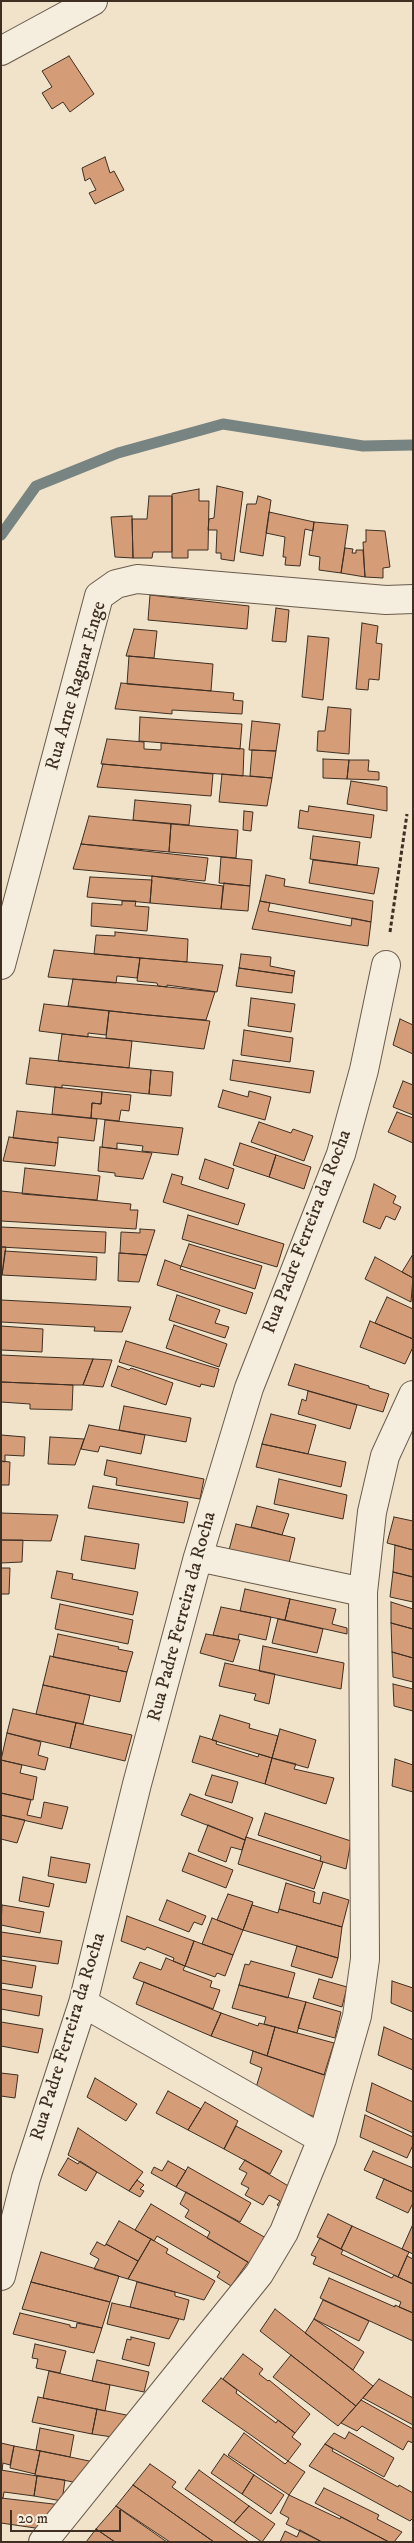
<!DOCTYPE html>
<style>
body{margin:0}
#map{position:relative;width:414px;height:2543px;overflow:hidden;background:#f0e3ca;font-family:"IM FELL DW Pica",serif}
canvas{display:block}
.frame{position:absolute;inset:0;border:2px solid #3e2f22;pointer-events:none}
.scale{position:absolute;left:10px;top:2510px;width:111px;height:22px;box-sizing:border-box;border:2px solid #3e2f22;border-top:0;padding-left:6px;font-size:15px;line-height:18px;white-space:nowrap;color:#3e2f22;-webkit-text-stroke:4px #f5eddd;paint-order:stroke}
</style>
<div id="map">
<canvas width="414" height="2543"></canvas>
<div class="frame"></div>
<div class="scale">20 m</div>
</div>
<script>
const ctx = document.querySelector('canvas').getContext('2d');
ctx.lineJoin = 'round';
function toPath(rows) {
  const path = new Path2D();
  for (const r of rows) {
    path.moveTo(r[0], r[1]);
    for (let i = 2; i < r.length; i += 2) path.lineTo(r[i], r[i + 1]);
  }
  return path;
}
function trace(path, color, width, dash) {
  ctx.strokeStyle = color;
  ctx.lineWidth = width;
  ctx.lineCap = dash ? 'butt' : 'round';
  ctx.setLineDash(dash || []);
  ctx.stroke(path);
}
function fillPath(path, color) {
  ctx.fillStyle = color;
  ctx.fill(path, 'evenodd');
}
function drawText(font, color, halo, rows, align = 'center') {
  ctx.font = font + ' "IM FELL DW Pica",serif';
  ctx.lineWidth = 4;
  ctx.setLineDash([]);
  ctx.textBaseline = 'middle';
  ctx.strokeStyle = halo;
  ctx.fillStyle = color;
  for (const [text, x, y, turn = 0] of rows) {
    ctx.save();
    ctx.translate(x, y);
    ctx.rotate((+turn || 0) * Math.PI / 180);
    ctx.textAlign = isNaN(turn) ? turn : align;
    if (halo) ctx.strokeText(text, 0, 0);
    ctx.fillText(text, 0, 0);
    ctx.restore();
  }
}
trace(toPath([
 [1,535,36,486,118,453,223,424,363,446,413,445]
]), '#788481', 11);
const building = toPath([
 [69,56,94,94,70,112,63,102,52,109,42,93,52,87,42,71,69,56],
 [105,157,110,173,114,171,124,190,95,204,89,193,96,190,90,178,85,181,82,168,105,157],
 [217,486,243,492,234,561,221,559,221,553,216,553,217,530,208,530,209,519,214,518,217,486],
 [199,489,199,501,209,501,208,550,188,550,188,558,172,558,172,494,199,489],
 [149,496,172,496,172,552,153,552,152,558,133,558,132,519,147,519,149,496],
 [258,496,271,500,263,556,240,552,247,504,256,504,258,496],
 [269,512,314,522,313,531,305,529,300,566,285,565,286,557,283,557,285,537,266,533,269,512],
 [132,516,133,558,115,557,111,517,132,516],
 [314,522,348,525,341,573,319,570,320,557,309,555,314,522],
 [366,530,385,531,390,567,383,568,383,578,365,577,363,542,366,542,366,530],
 [345,548,353,549,352,553,356,553,356,550,363,550,365,577,341,573,345,548],
 [150,595,249,606,247,629,148,620,150,595],
 [276,608,289,610,286,642,272,641,276,608],
 [362,623,378,626,376,643,382,644,379,680,369,679,368,690,356,689,362,623],
 [134,629,157,631,154,658,126,656,134,629],
 [308,636,329,638,323,700,302,697,308,636],
 [129,656,213,664,211,691,127,684,129,656],
 [121,683,234,693,233,700,243,701,242,714,172,710,172,714,118,709,115,709,121,683],
 [328,707,351,709,349,754,317,751,318,731,325,731,328,707],
 [140,717,242,724,240,749,139,741,140,717],
 [252,721,280,724,276,751,249,750,252,721],
 [107,739,144,742,144,749,161,750,161,743,244,749,243,776,101,764,107,739],
 [252,750,276,751,272,778,250,776,252,750],
 [323,759,349,760,347,779,323,778,323,759],
 [349,760,369,760,368,771,379,772,379,780,347,779,349,760],
 [103,764,213,774,211,796,97,787,103,764],
 [222,774,272,778,267,806,219,802,222,774],
 [351,781,387,787,387,811,347,804,351,781],
 [135,800,191,805,189,825,133,820,135,800],
 [309,806,374,815,371,838,298,828,300,810,308,812,309,806],
 [244,811,253,812,251,831,243,830,244,811],
 [89,816,171,824,169,852,81,844,89,816],
 [171,824,238,830,236,858,169,852,171,824],
 [313,836,360,842,357,865,310,859,313,836],
 [81,844,208,858,205,881,73,869,81,844],
 [221,857,252,860,250,886,219,883,221,857],
 [313,860,379,868,374,894,309,883,313,860],
 [266,875,285,879,284,886,373,901,371,922,260,901,266,875],
 [152,876,223,886,221,909,150,903,152,876],
 [90,877,152,880,150,903,87,897,90,877],
 [224,883,250,886,248,911,221,909,224,883],
 [122,901,136,901,135,906,149,907,147,931,91,926,92,903,122,905,122,901],
 [260,901,270,903,268,911,351,926,352,918,371,922,368,946,252,929,260,901],
 [115,932,188,939,187,962,94,954,96,935,115,936,115,932],
 [54,950,140,958,137,978,117,976,116,983,48,977,54,950],
 [241,954,271,957,270,966,295,971,294,976,239,968,241,954],
 [140,958,223,965,217,992,167,985,167,987,158,986,157,983,137,981,140,958],
 [239,968,294,976,292,993,236,986,239,968],
 [73,979,158,986,215,992,206,1020,147,1015,68,1006,73,979],
 [251,998,295,1004,291,1032,248,1026,251,998],
 [44,1004,109,1011,106,1035,88,1033,88,1037,39,1031,44,1004],
 [109,1011,210,1021,204,1049,106,1038,109,1011],
 [400,1019,413,1025,413,1054,393,1045,400,1019],
 [244,1030,293,1038,290,1062,241,1055,244,1030],
 [62,1034,132,1041,129,1068,58,1061,62,1034],
 [30,1058,151,1070,149,1094,62,1085,62,1088,26,1084,30,1058],
 [233,1060,314,1071,310,1093,230,1080,233,1060],
 [151,1070,173,1072,171,1096,149,1094,151,1070],
 [403,1081,413,1085,413,1115,393,1107,403,1081],
 [55,1087,102,1092,101,1104,92,1103,91,1118,52,1114,55,1087],
 [223,1090,248,1097,249,1091,271,1097,265,1120,218,1107,223,1090],
 [102,1092,131,1095,129,1111,121,1110,119,1121,91,1118,92,1103,101,1104,102,1092],
 [17,1111,97,1119,94,1141,58,1137,58,1143,13,1138,17,1111],
 [397,1112,413,1118,413,1143,388,1132,397,1112],
 [105,1120,183,1128,178,1155,142,1151,143,1146,117,1143,117,1149,102,1147,105,1120],
 [259,1122,291,1133,293,1129,313,1136,304,1161,251,1142,259,1122],
 [9,1137,58,1143,55,1166,3,1161,9,1137],
 [240,1143,276,1155,269,1177,233,1165,240,1143],
 [100,1147,152,1153,143,1179,115,1176,115,1173,98,1171,100,1147],
 [276,1155,311,1167,304,1189,269,1177,276,1155],
 [205,1159,234,1169,228,1189,199,1179,205,1159],
 [25,1168,100,1176,97,1200,22,1194,25,1168],
 [172,1174,183,1177,181,1184,245,1204,238,1225,163,1202,172,1174],
 [374,1184,396,1196,393,1203,401,1207,395,1220,386,1216,380,1229,363,1222,374,1184],
 [1,1191,131,1204,130,1210,138,1210,136,1229,1,1221,1,1191],
 [188,1215,284,1244,277,1267,182,1239,188,1215],
 [1,1227,106,1232,105,1253,1,1247,1,1227],
 [140,1229,155,1230,147,1255,120,1253,121,1232,140,1233,140,1229],
 [189,1244,262,1266,255,1289,181,1266,189,1244],
 [1,1247,6,1247,2,1275,1,1275,1,1247],
 [5,1251,97,1257,96,1280,2,1275,5,1251],
 [119,1253,147,1255,139,1282,118,1281,119,1253],
 [413,1254,413,1278,402,1272,413,1254],
 [375,1257,413,1278,411,1302,365,1279,375,1257],
 [165,1260,181,1266,180,1269,253,1293,246,1314,157,1285,165,1260],
 [177,1295,220,1310,215,1323,229,1327,225,1338,169,1320,177,1295],
 [387,1297,413,1309,413,1339,375,1323,387,1297],
 [1,1300,59,1303,131,1307,122,1332,94,1331,95,1327,1,1322,1,1300],
 [370,1321,413,1339,413,1347,405,1364,360,1347,370,1321],
 [174,1325,227,1344,219,1367,166,1348,174,1325],
 [1,1326,43,1329,42,1352,1,1350,1,1326],
 [126,1341,219,1369,214,1387,201,1384,200,1387,119,1362,126,1341],
 [1,1355,43,1357,93,1359,83,1385,73,1385,1,1382,1,1355],
 [93,1359,112,1360,103,1387,83,1385,93,1359],
 [295,1364,369,1386,369,1388,389,1394,383,1412,288,1385,295,1364],
 [118,1366,129,1370,131,1368,173,1383,166,1405,111,1386,118,1366],
 [1,1382,73,1385,72,1410,30,1409,30,1404,1,1402,1,1382],
 [308,1391,357,1405,350,1429,298,1414,302,1399,306,1401,308,1391],
 [124,1406,191,1418,186,1442,119,1430,124,1406],
 [271,1414,316,1425,308,1454,262,1444,271,1414],
 [89,1425,145,1435,141,1454,100,1446,98,1452,81,1449,89,1425],
 [1,1435,25,1437,24,1456,5,1455,5,1462,1,1461,1,1435],
 [50,1437,84,1439,75,1465,48,1464,50,1437],
 [262,1444,346,1462,341,1487,256,1467,262,1444],
 [107,1460,204,1479,200,1499,116,1485,117,1478,104,1475,107,1460],
 [1,1461,10,1462,9,1485,1,1485,1,1461],
 [279,1479,347,1495,343,1519,274,1504,279,1479],
 [93,1486,188,1502,184,1523,88,1508,93,1486],
 [257,1506,289,1514,282,1535,251,1527,257,1506],
 [1,1513,58,1515,51,1541,1,1540,1,1513],
 [394,1517,413,1521,413,1550,387,1543,394,1517],
 [236,1524,295,1538,289,1563,229,1550,236,1524],
 [85,1536,139,1544,135,1569,81,1560,85,1536],
 [1,1540,23,1540,22,1562,1,1563,1,1540],
 [395,1545,413,1550,413,1577,393,1572,395,1545],
 [1,1568,10,1568,9,1594,1,1594,1,1568],
 [57,1571,73,1574,72,1579,138,1592,133,1615,51,1598,57,1571],
 [393,1572,413,1577,413,1602,390,1597,393,1572],
 [245,1589,290,1599,285,1620,240,1611,245,1589],
 [290,1599,336,1609,332,1624,347,1628,347,1634,285,1620,290,1599],
 [391,1602,413,1609,413,1629,391,1623,391,1602],
 [60,1604,133,1620,128,1644,55,1629,60,1604],
 [221,1607,271,1617,266,1640,239,1634,238,1640,213,1635,221,1607],
 [278,1619,323,1629,317,1653,272,1643,278,1619],
 [391,1623,413,1629,413,1658,392,1652,391,1623],
 [58,1634,119,1647,118,1649,133,1652,127,1672,53,1657,58,1634],
 [206,1634,240,1640,233,1662,200,1653,206,1634],
 [263,1646,344,1663,341,1689,259,1671,263,1646],
 [392,1652,413,1658,413,1682,393,1677,392,1652],
 [50,1656,127,1672,120,1702,43,1685,50,1656],
 [225,1663,275,1674,269,1704,254,1700,256,1694,219,1686,225,1663],
 [393,1684,413,1689,413,1711,394,1706,393,1684],
 [43,1685,90,1695,83,1724,36,1714,43,1685],
 [13,1709,76,1723,70,1748,7,1733,13,1709],
 [220,1715,250,1724,249,1728,278,1736,272,1758,212,1740,220,1715],
 [76,1723,132,1735,125,1761,70,1748,76,1723],
 [280,1729,316,1740,308,1768,272,1758,280,1729],
 [7,1733,41,1742,38,1755,48,1758,45,1770,1,1760,7,1733],
 [200,1736,217,1741,216,1744,258,1757,259,1754,272,1758,265,1784,192,1762,200,1736],
 [272,1758,296,1764,294,1769,334,1778,326,1804,265,1784,272,1758],
 [395,1759,413,1765,413,1792,392,1786,395,1759],
 [1,1760,22,1765,20,1773,37,1777,33,1800,1,1793,1,1760],
 [212,1775,238,1782,232,1803,205,1795,212,1775],
 [1,1793,31,1800,27,1815,41,1818,44,1802,68,1807,62,1829,1,1815,1,1793],
 [190,1794,253,1818,245,1840,181,1815,190,1794],
 [265,1813,351,1841,346,1869,320,1861,321,1856,258,1835,265,1813],
 [1,1815,25,1820,17,1843,1,1839,1,1815],
 [208,1825,245,1840,242,1850,231,1847,226,1862,198,1851,208,1825],
 [246,1837,323,1862,314,1889,238,1864,246,1837],
 [189,1853,233,1870,226,1888,182,1871,189,1853],
 [51,1857,90,1864,86,1883,48,1876,51,1857],
 [23,1877,54,1884,49,1907,19,1901,23,1877],
 [286,1883,315,1892,313,1902,320,1904,323,1892,349,1900,342,1927,279,1909,286,1883],
 [228,1894,253,1902,243,1930,217,1920,228,1894],
 [167,1900,206,1916,202,1925,194,1922,189,1932,159,1920,167,1900],
 [2,1905,44,1912,40,1933,1,1925,2,1905],
 [252,1905,278,1913,279,1909,342,1927,338,1958,243,1930,252,1905],
 [127,1916,194,1941,185,1966,173,1961,174,1958,147,1947,145,1950,121,1941,127,1916],
 [212,1918,243,1930,233,1955,202,1944,212,1918],
 [1,1932,62,1941,58,1964,1,1956,1,1932],
 [194,1941,233,1955,225,1976,217,1973,215,1977,185,1966,194,1941],
 [297,1946,338,1958,332,1978,291,1966,297,1946],
 [166,1958,185,1966,183,1970,212,1981,210,1987,220,1990,213,2009,133,1978,140,1962,161,1970,166,1958],
 [1,1960,36,1966,32,1988,1,1983,1,1960],
 [251,1961,295,1973,288,1998,239,1985,245,1964,249,1965,251,1961],
 [319,1979,347,1987,342,2007,313,1998,319,1979],
 [392,1981,413,1988,413,2012,391,2003,392,1981],
 [144,1982,221,2013,211,2036,136,2004,144,1982],
 [239,1985,306,2002,297,2033,264,2024,266,2017,232,2008,239,1985],
 [1,1989,42,1996,39,2016,1,2009,1,1989],
 [306,2002,341,2012,335,2038,298,2028,306,2002],
 [221,2013,258,2026,259,2023,275,2027,267,2056,211,2036,221,2013],
 [1,2022,43,2029,38,2053,1,2046,1,2022],
 [275,2027,334,2043,324,2075,267,2056,275,2027],
 [384,2027,413,2040,413,2070,378,2055,384,2027],
 [253,2051,331,2077,315,2117,254,2094,262,2068,250,2063,253,2051],
 [1,2073,18,2075,15,2098,1,2096,1,2073],
 [95,2078,137,2104,126,2121,87,2097,95,2078],
 [372,2083,413,2102,413,2133,366,2111,372,2083],
 [168,2091,201,2109,188,2130,156,2113,168,2091],
 [205,2102,238,2121,224,2149,188,2130,205,2102],
 [365,2115,413,2137,413,2145,407,2158,360,2137,365,2115],
 [236,2126,282,2151,270,2174,224,2149,236,2126],
 [78,2128,143,2172,129,2191,68,2155,78,2128],
 [373,2151,413,2168,413,2192,364,2170,373,2151],
 [68,2158,78,2164,80,2161,97,2172,86,2191,58,2175,68,2158],
 [245,2160,295,2190,285,2209,277,2205,280,2201,269,2195,263,2205,245,2195,249,2188,241,2184,247,2173,239,2169,245,2160],
 [168,2161,186,2171,176,2187,151,2173,154,2167,162,2171,168,2161],
 [188,2167,251,2203,240,2222,176,2187,188,2167],
 [384,2179,413,2192,413,2203,408,2213,376,2198,384,2179],
 [137,2180,144,2185,140,2189,144,2191,140,2197,129,2191,137,2180],
 [186,2192,266,2238,251,2264,207,2238,210,2232,185,2217,189,2210,180,2204,186,2192],
 [151,2204,248,2262,231,2286,217,2277,220,2272,157,2236,154,2241,135,2230,151,2204],
 [328,2214,352,2226,341,2249,317,2237,328,2214],
 [119,2221,151,2239,138,2261,106,2244,119,2221],
 [413,2224,413,2254,402,2249,413,2224],
 [352,2226,409,2252,398,2277,341,2249,352,2226],
 [320,2238,343,2250,341,2254,392,2278,394,2275,413,2284,413,2313,399,2307,401,2302,313,2264,316,2257,311,2255,320,2238],
 [151,2239,168,2249,166,2253,215,2281,204,2300,128,2279,151,2239],
 [97,2242,105,2246,106,2244,138,2261,128,2279,94,2269,99,2259,90,2254,97,2242],
 [41,2252,119,2276,110,2302,31,2282,41,2252],
 [407,2256,413,2259,413,2284,398,2277,407,2256],
 [329,2278,395,2307,395,2305,413,2313,413,2341,320,2298,329,2278],
 [31,2282,110,2302,102,2328,22,2309,31,2282],
 [137,2282,175,2292,175,2296,189,2300,184,2320,130,2307,137,2282],
 [323,2300,369,2321,359,2341,314,2319,323,2300],
 [112,2303,130,2307,179,2319,169,2339,107,2324,112,2303],
 [275,2309,373,2386,356,2406,260,2331,275,2309],
 [20,2313,70,2325,70,2327,76,2328,77,2323,102,2328,94,2353,13,2334,20,2313],
 [314,2319,364,2352,353,2370,305,2333,314,2319],
 [131,2337,155,2343,149,2366,122,2359,127,2339,131,2340,131,2337],
 [35,2344,66,2351,60,2373,36,2368,38,2359,32,2358,35,2344],
 [243,2354,263,2369,259,2374,268,2381,269,2380,310,2414,295,2433,223,2379,243,2354],
 [291,2355,356,2406,338,2426,273,2377,291,2355],
 [97,2360,149,2372,144,2392,92,2381,97,2360],
 [49,2371,110,2385,105,2411,43,2398,49,2371],
 [221,2378,237,2390,236,2393,276,2423,278,2420,295,2433,292,2437,301,2444,288,2461,202,2401,221,2378],
 [379,2379,413,2398,413,2425,363,2398,379,2379],
 [38,2397,97,2409,92,2434,32,2422,38,2397],
 [361,2400,413,2429,413,2443,408,2441,403,2450,362,2426,357,2431,341,2423,361,2400],
 [97,2409,136,2417,119,2438,92,2434,97,2409],
 [40,2428,74,2435,70,2457,36,2450,40,2428],
 [349,2432,394,2458,384,2477,325,2444,334,2433,345,2439,349,2432],
 [244,2433,285,2464,288,2461,305,2472,289,2495,228,2455,244,2433],
 [1,2443,14,2446,10,2465,3,2463,2,2470,1,2443],
 [325,2444,333,2449,332,2451,398,2487,399,2485,413,2493,413,2518,410,2521,309,2466,325,2444],
 [14,2446,40,2451,35,2474,10,2468,14,2446],
 [40,2451,70,2457,94,2462,79,2483,35,2475,40,2451],
 [224,2454,254,2475,242,2494,211,2473,224,2454],
 [150,2464,176,2482,172,2487,249,2542,214,2542,133,2485,150,2464],
 [1,2470,37,2476,34,2496,4,2492,3,2498,1,2498,1,2470],
 [199,2470,249,2506,234,2523,185,2489,199,2470],
 [254,2475,284,2495,271,2514,242,2494,254,2475],
 [37,2476,65,2480,62,2501,34,2496,37,2476],
 [133,2485,214,2542,170,2542,116,2506,133,2485],
 [324,2488,379,2515,377,2519,402,2532,394,2542,389,2542,315,2503,324,2488],
 [289,2495,340,2519,341,2517,389,2542,322,2542,286,2524,289,2518,280,2513,289,2495],
 [1,2498,62,2505,42,2529,1,2523,1,2498],
 [116,2506,124,2512,167,2542,115,2542,96,2529,116,2506],
 [249,2506,275,2524,262,2542,234,2523,249,2506],
 [96,2529,115,2542,86,2542,96,2529],
 [300,2530,322,2542,280,2542,285,2531,297,2537,300,2530]
]);
fillPath(building, '#d59c78');
trace(building, '#3e2f22', 1);
const minor = toPath([
 [1,51,93,1],
 [1,965,99,596,116,584,137,579,386,600,413,599],
 [198,1557,363,1592],
 [83,2003,322,2139],
 [1,2276,26,2178,83,2003,137,1784,198,1557,249,1388,341,1154,364,1070,386,965],
 [43,2542,259,2274,284,2232,322,2139,357,2016,365,1959,363,1592,372,1512,385,1456,413,1395]
]);
trace(minor, '#6a5c4c', 30);
trace(toPath([
 [390,932,407,814]
]), '#3e2f22', 3, [4, 2.5]);
trace(minor, '#f5eddd', 28);
drawText('19px', '#3e2f22', '#f5eddd', [
 ["Rua Arne Ragnar Enge",77,686,-74],
 ["Rua Padre Ferreira da Rocha",308,1232,-69],
 ["Rua Padre Ferreira da Rocha",183,1617,-75],
 ["Rua Padre Ferreira da Rocha",69,2037,-73]
]);
</script>
